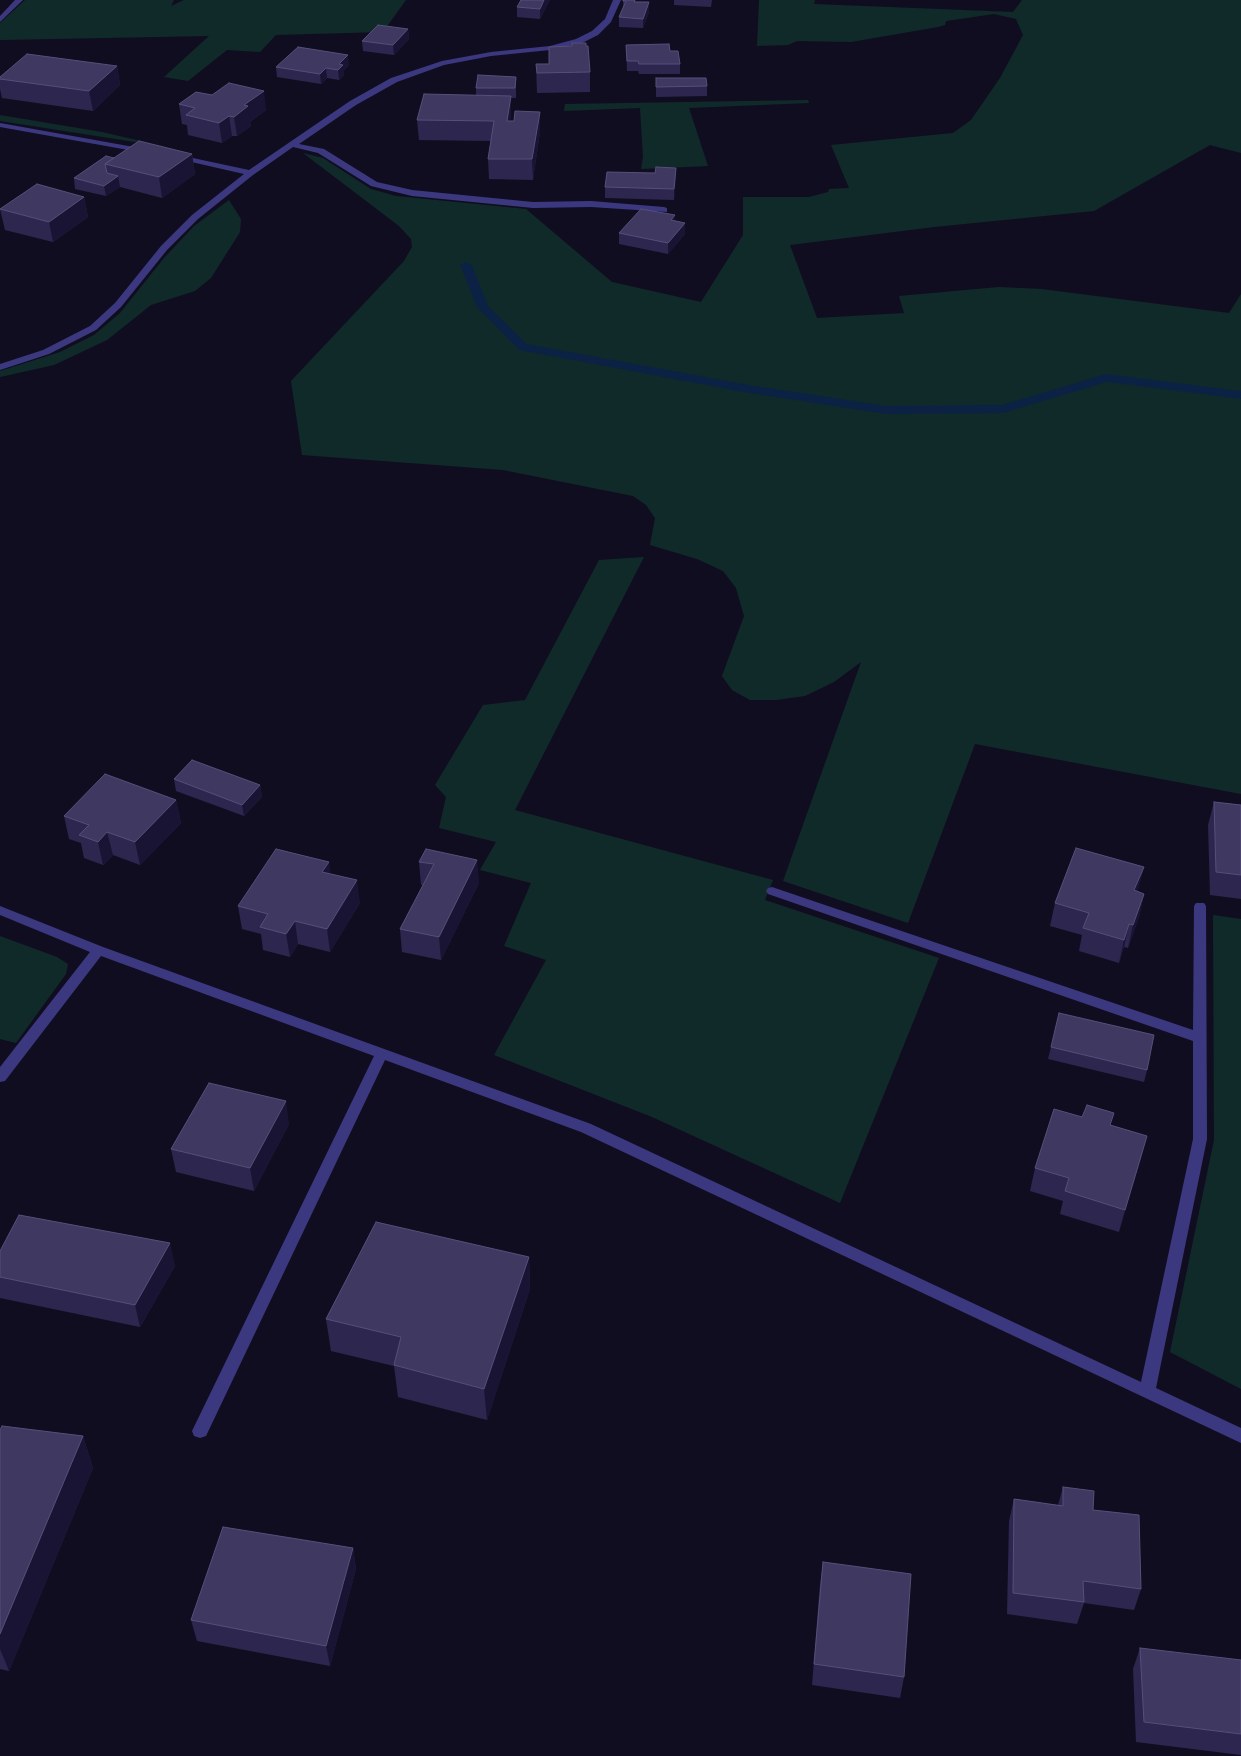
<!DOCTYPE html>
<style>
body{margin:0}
canvas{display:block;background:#100d21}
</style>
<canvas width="1241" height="1756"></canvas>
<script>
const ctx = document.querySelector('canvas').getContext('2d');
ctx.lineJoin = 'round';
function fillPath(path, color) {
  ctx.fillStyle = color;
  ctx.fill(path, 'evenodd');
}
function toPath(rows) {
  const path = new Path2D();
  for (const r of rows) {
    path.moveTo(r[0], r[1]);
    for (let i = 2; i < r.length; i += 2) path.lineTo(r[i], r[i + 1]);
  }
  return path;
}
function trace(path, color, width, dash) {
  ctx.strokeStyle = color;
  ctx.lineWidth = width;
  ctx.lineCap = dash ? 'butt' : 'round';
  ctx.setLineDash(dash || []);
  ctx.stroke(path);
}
fillPath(toPath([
 [25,0,174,0,171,6,184,0,406,0,383,32,276,35,260,52,227,50,188,81,164,77,209,36,0,40,0,23],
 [759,0,815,0,814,4,1013,12,1022,0,1241,0,1241,153,1210,145,1094,211,934,227,790,245,817,318,904,313,899,296,999,287,1041,289,1229,313,1241,294,1241,794,975,744,908,923,783,881,861,662,834,682,805,696,776,700,750,700,732,690,722,676,744,616,736,588,723,571,697,559,650,545,655,518,646,505,633,496,503,470,302,455,291,381,404,261,412,247,411,239,399,226,303,153,323,158,371,189,396,196,526,209,612,282,701,302,743,235,743,197,809,197,828,192,829,189,849,188,831,145,953,133,971,120,1000,78,1023,35,1016,19,994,14,946,21,945,25,938,27,851,42,797,41,788,45,757,46],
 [808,100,809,103,689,108,708,166,641,169,643,157,640,108,564,111,565,104],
 [0,115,102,132,167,147,0,121],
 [229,200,241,219,240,232,211,278,195,291,151,305,107,340,54,365,0,377,0,371,60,352,94,335,120,313,164,258,194,226],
 [644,557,515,810,773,880,765,900,939,958,840,1203,652,1117,494,1055,546,960,504,946,531,883,480,870,496,842,439,828,446,797,435,785,483,705,525,700,599,560],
 [1213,915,1241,919,1241,1389,1170,1352,1214,1140],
 [0,936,57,957,68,964,66,974,16,1043,0,1039]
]), '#102a29');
fillPath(toPath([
 [466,262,472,265,488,306,527,344,749,385,886,406,1002,405,1106,374,1241,391,1241,399,1107,382,1003,413,886,414,749,393,519,350,477,307,460,265,466,262]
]), '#0c2245');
fillPath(toPath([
 [15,0,23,0,0,22,0,16,15,0],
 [613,0,621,0,611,22,598,35,582,43,550,50,491,56,444,65,397,82,356,105,299,144,324,149,377,182,412,190,533,202,591,201,664,207,667,208,667,212,591,207,533,208,412,196,371,186,318,153,293,147,253,175,198,219,167,250,121,307,96,330,49,354,0,370,0,364,43,350,90,326,115,303,161,246,192,215,244,174,174,158,174,154,249,170,350,101,391,78,442,61,491,52,550,46,576,39,592,31,605,19,613,0],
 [0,123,145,149,149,151,145,153,0,127,0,123],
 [772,887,1193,1030,1194,906,1196,903,1204,903,1206,906,1207,1139,1156,1388,1241,1428,1241,1443,581,1132,385,1060,206,1436,200,1438,194,1436,192,1431,374,1056,101,956,5,1081,0,1082,0,1067,90,952,0,915,0,906,103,947,591,1124,1141,1382,1193,1139,1193,1041,768,894,766,891,768,888,772,887]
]), '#3b387f');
fillPath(toPath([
 [521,0,550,0,540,19,517,17,517,7],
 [674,0,712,0,711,7,674,5],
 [623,1,649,2,649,12,643,28,619,27,619,17,623,7],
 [408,29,409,39,394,55,363,51,362,41],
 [626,45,670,51,680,64,680,74,639,74,638,71,627,71],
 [536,64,590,72,590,92,537,93],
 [349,65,344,70,344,75,339,80,327,78,321,84,277,77,276,67],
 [117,66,120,85,93,111,2,98,0,89,0,77],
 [516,77,516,98,511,98,511,115,510,121,540,132,533,180,489,179,488,159,491,141,419,140,417,120,476,95,476,88],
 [656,78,707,86,707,96,656,97],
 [179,104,266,110,250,122,251,126,237,136,232,136,222,143,188,135,187,125,182,124],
 [192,154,195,174,162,198,120,187,106,196,75,189,74,178,114,158],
 [676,168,674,200,605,198,605,187],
 [84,197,88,217,53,242,5,230,0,209],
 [675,221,685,234,668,254,619,244,619,233],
 [174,779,260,785,262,797,244,816,176,791],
 [176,800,181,823,140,865,113,855,103,865,84,858,81,843,69,839,64,816],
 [1214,802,1241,805,1241,899,1210,895,1208,825],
 [426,849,479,883,441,960,402,952,400,929,423,885,421,885,419,862],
 [1144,867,1137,892,1144,894,1139,917,1128,948,1124,947,1119,963,1079,951,1082,935,1050,926,1055,903],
 [331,874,360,903,330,952,298,944,290,957,263,950,261,934,242,929,238,906],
 [1051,1047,1147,1070,1144,1082,1048,1059],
 [289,1124,254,1191,176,1172,171,1149],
 [1111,1125,1147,1136,1119,1232,1060,1214,1063,1201,1030,1191,1035,1168],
 [0,1251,175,1266,140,1327,0,1298],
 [529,1257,530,1289,487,1420,398,1397,394,1366,331,1351,326,1319],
 [0,1430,83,1436,93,1468,9,1671,0,1669],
 [1063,1487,1093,1510,1141,1589,1134,1610,1084,1603,1077,1624,1007,1614,1009,1521,1014,1499,1058,1505],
 [353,1548,356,1569,330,1666,197,1641,191,1620],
 [823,1562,904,1677,900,1698,812,1685,820,1584],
 [1140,1648,1241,1660,1241,1755,1136,1742,1133,1669]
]), '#2d264e');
fillPath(toPath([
 [544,0,550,0,540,19,540,9],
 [649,2,649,12,643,28,643,19],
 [408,29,409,39,394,55,393,45],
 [348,55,349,65,344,70,344,75,339,80,338,70,339,64],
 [117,66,120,85,93,111,89,91],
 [326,68,327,78,321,84,320,74],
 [264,91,266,110,250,122,251,126,237,136,234,117,244,105],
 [511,96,511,115,508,141,507,121],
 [540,112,540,132,533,180,532,159],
 [229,116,232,136,222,143,219,123],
 [192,154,195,174,162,198,159,177],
 [676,168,676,178,674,200,674,189],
 [118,176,120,187,106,196,104,186],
 [84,197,88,217,53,242,49,222],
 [675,215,674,226,671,220],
 [685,223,685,234,668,254,668,243],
 [260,785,262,797,244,816,242,805],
 [176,800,181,823,140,865,135,842],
 [107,832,113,855,103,865,98,842],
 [477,860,479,883,441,960,439,937],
 [329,862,332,885,322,872],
 [1144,867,1138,890,1129,913,1134,890],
 [357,880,360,903,330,952,327,929],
 [1144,894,1139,917,1128,948,1133,925],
 [295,921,298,944,290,957,286,934],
 [1129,924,1124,947,1119,963,1124,940],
 [286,1101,289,1124,254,1191,250,1168],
 [1147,1136,1141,1159,1119,1232,1125,1210],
 [170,1243,175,1266,140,1327,135,1305],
 [529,1257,530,1289,487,1420,484,1389],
 [83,1436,93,1468,9,1671,0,1649,0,1634],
 [353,1548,356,1569,330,1666,326,1646]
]), '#1a1434');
const building = toPath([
 [521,0,544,0,540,9,517,7,521,0],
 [623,0,635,0,634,2,649,2,643,19,619,17,626,1,623,1,623,0],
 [378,25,408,29,393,45,362,41,378,25],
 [572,43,586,43,586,46,588,46,590,72,537,73,536,64,549,64,549,47,572,46,572,43],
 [669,44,670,51,678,51,680,64,639,64,638,61,627,61,626,45,669,44],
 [298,47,348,55,339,64,343,65,338,70,326,68,320,74,276,67,298,47],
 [27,54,117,66,89,91,0,79,0,77,27,54],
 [478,75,516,77,515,88,476,88,478,75],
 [656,78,706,78,707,86,656,87,656,78],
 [229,83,264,91,244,105,248,106,234,117,229,116,219,123,186,115,195,108,179,104,196,92,212,95,229,83],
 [424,94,511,96,507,121,514,121,515,111,540,112,532,159,488,159,494,121,417,120,424,94],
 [139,141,192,154,159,177,105,164,139,141],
 [106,156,114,158,105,164,107,173,118,176,104,186,74,178,106,156],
 [656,167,676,168,674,189,605,187,607,172,655,173,656,167],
 [37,184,84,197,49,222,0,209,37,184],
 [641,209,675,215,671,220,685,223,668,243,619,233,641,209],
 [192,760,260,785,242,805,174,779,192,760],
 [105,774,176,800,135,842,107,832,98,842,79,835,89,825,64,816,105,774],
 [1214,802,1241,805,1241,875,1216,872,1214,802],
 [1076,848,1144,867,1134,890,1144,894,1133,925,1129,924,1124,940,1083,928,1089,913,1055,903,1076,848],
 [276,849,329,862,322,872,357,880,327,929,295,921,286,934,260,927,268,914,238,906,276,849],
 [426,849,477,860,439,937,400,929,434,864,419,862,426,849],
 [1059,1013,1154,1035,1147,1070,1051,1047,1059,1013],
 [209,1083,286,1101,250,1168,171,1149,209,1083],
 [1087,1105,1114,1113,1110,1125,1147,1136,1125,1210,1065,1191,1069,1178,1035,1168,1054,1109,1082,1117,1087,1105],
 [19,1215,170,1243,135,1305,0,1277,0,1251,19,1215],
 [376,1222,529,1257,484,1389,394,1365,401,1337,326,1319,376,1222],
 [2,1426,83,1436,0,1634,0,1430,2,1426],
 [1063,1487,1094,1491,1093,1510,1139,1515,1141,1589,1083,1581,1084,1602,1013,1593,1014,1499,1063,1506,1063,1487],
 [223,1527,353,1548,326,1646,191,1620,223,1527],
 [823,1562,911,1574,904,1677,814,1664,823,1562],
 [1140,1648,1241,1660,1241,1734,1144,1722,1140,1648]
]);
fillPath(building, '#3f3861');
trace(building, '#564f7a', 1);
</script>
